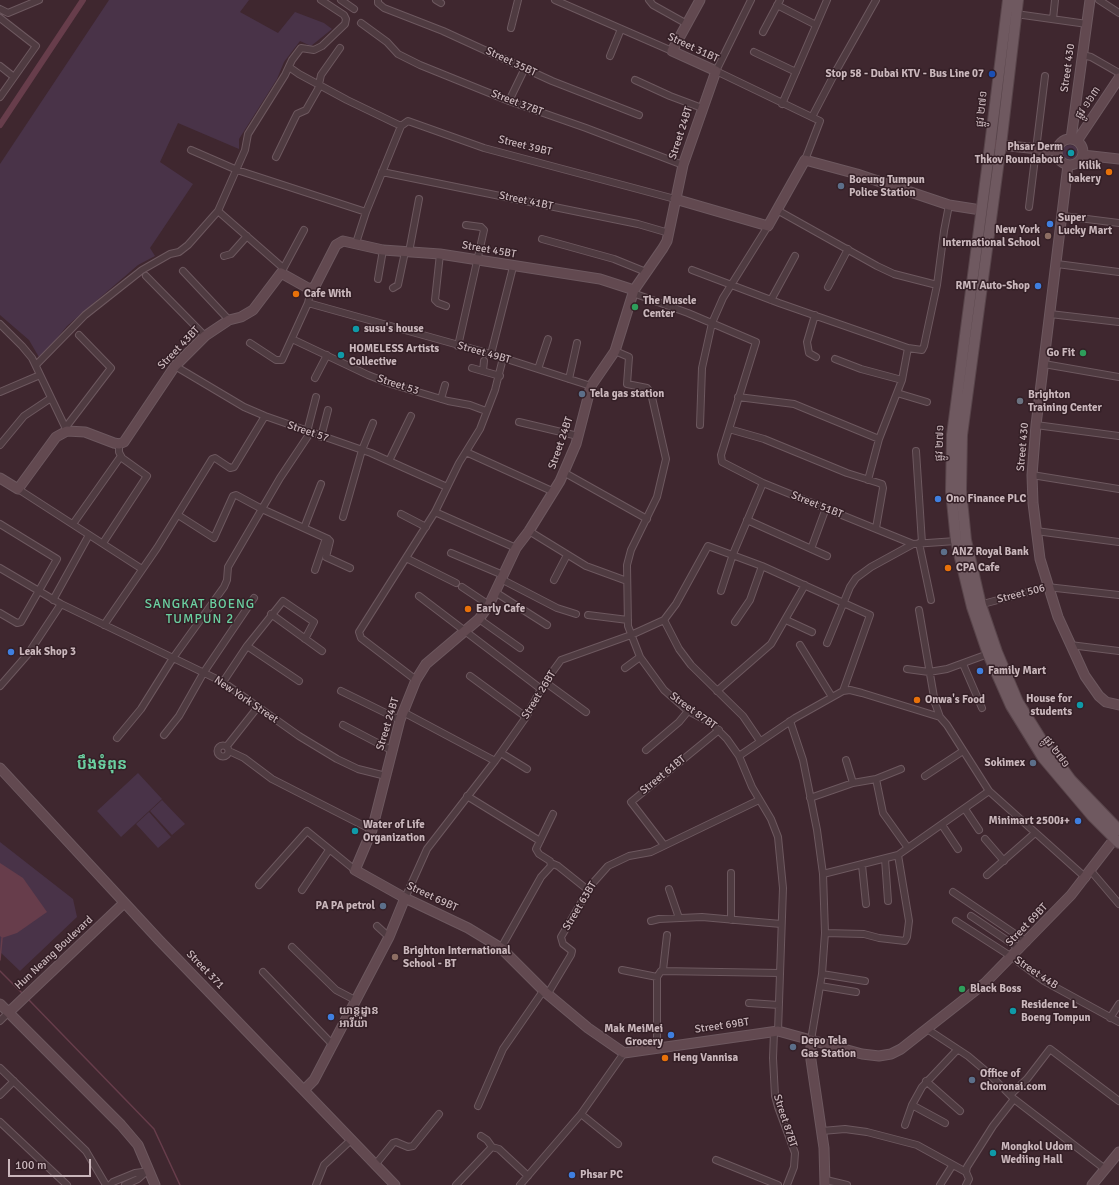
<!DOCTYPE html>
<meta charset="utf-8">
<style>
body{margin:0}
#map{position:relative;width:1119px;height:1185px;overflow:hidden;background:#3f272f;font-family:Signika,sans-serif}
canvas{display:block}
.scale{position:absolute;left:8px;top:1159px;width:83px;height:18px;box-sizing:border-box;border:2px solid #cab7bc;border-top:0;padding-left:5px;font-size:12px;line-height:14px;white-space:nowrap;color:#cab7bc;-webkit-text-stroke:3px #341f26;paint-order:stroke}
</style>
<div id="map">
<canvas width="1119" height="1185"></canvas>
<div class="scale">100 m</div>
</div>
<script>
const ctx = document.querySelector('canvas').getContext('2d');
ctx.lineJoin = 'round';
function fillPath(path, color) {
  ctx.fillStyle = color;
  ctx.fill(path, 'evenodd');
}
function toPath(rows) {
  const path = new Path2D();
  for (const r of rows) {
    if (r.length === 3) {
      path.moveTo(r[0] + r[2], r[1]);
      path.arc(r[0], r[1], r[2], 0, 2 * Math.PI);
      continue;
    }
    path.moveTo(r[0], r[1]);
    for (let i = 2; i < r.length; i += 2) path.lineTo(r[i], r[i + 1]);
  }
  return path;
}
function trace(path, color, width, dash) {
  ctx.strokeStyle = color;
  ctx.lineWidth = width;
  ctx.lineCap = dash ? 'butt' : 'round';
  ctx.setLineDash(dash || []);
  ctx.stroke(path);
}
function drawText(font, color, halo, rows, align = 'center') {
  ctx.font = font + ' Signika,"Noto Sans Khmer",sans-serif';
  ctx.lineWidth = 3;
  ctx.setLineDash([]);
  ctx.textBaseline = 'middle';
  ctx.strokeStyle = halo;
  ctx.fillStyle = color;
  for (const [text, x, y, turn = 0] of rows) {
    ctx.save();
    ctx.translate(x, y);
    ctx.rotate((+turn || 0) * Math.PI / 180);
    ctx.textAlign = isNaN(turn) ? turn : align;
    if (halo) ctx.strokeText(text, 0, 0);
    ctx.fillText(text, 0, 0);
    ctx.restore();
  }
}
fillPath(toPath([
 [109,0,249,0,240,12,278,33,295,12,324,23,332,29,311,46,300,41,284,62,277,79,239,139,239,149,178,123,160,162,193,184,150,248,155,256,138,265,67,326,40,359,29,340,0,315,0,164],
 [1070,153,8],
 [138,773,162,799,121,837,97,811],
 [162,800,185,824,172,835,150,811],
 [149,812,171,837,158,848,136,824],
 [0,842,73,899,77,917,20,971,0,952]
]), '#493348');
fillPath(toPath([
 [0,863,23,878,47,912,17,933,2,938,0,936]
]), '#673d4b');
trace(toPath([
 [0,960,2,938],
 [0,971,23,994],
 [29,1000,154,1129,180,1185]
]), '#673d4b', 1.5);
trace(toPath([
 [0,125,83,0]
]), '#673d4b', 6);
const street = toPath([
 [341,0,354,9],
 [378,0,378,3,384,8,443,31,552,81,639,115],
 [436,0,441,3],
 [555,0,672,51],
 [649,0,653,5,687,24],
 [751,0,716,71,820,121,805,160],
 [1099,0,1119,13],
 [777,5,816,25],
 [0,9,8,13,39,0],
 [1016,14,1087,24],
 [0,18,36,46,0,97],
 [1053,19,1055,0],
 [361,23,387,42,398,54,420,65,509,101,586,128,683,165],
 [511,28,518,0],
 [763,32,780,0],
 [754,52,796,72],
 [1082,55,1091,57,1119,73],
 [610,56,621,29],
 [0,66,14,77],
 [289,67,299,74,347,100,401,126],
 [635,80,670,96,702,108],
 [509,101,525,68],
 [782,104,827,0],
 [812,117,836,71,876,0],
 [191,150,237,170,366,212],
 [276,157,294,120,297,114,306,110,318,89,321,75,340,48],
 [382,172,638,224,669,233],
 [1029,207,1045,76],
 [777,210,877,266,894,274,937,285],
 [218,211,282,267],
 [1063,216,1119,223],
 [542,239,614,259,646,272],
 [356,243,366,212,401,126,408,121,484,148,675,199],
 [409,252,419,199],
 [440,254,435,300,438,303,446,306],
 [224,256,231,254,247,236],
 [1057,264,1119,272],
 [692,270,779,303,908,348,922,350,924,346,937,285,944,231,949,205],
 [183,271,229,320],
 [282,271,304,230],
 [146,276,205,336],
 [378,279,383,250],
 [828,287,848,249],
 [393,288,398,285,405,252],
 [633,293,688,313,756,342,721,455,722,462,763,483,913,544],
 [771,300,795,256],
 [308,303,491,354,591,386],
 [1050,314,1119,322],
 [815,315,807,342,809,353,816,357],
 [0,324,22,346,32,358,67,431],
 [292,339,368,375,391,384,448,401,470,405,486,411],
 [250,343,276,360,282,360,308,303,311,289],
 [458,346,484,230,481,227,466,225],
 [615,351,629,357,627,384,647,388,651,393,666,459,657,497,631,550,627,565,628,626,640,657,664,690,688,711,711,723,727,739,739,756,752,787,771,819,778,837,783,888,778,1031],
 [491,354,513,267],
 [835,359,861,369,902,380],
 [1044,364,1119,377],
 [36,365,85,315,142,270,170,254,179,252,188,245,218,211,245,150,248,134,285,75,292,60,301,48,314,50,322,46,345,24,346,19,344,15,321,0],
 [175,366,244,407,265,416,371,453,447,487],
 [472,368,500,376],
 [538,369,548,339],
 [483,371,484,361],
 [315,378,327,355],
 [569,379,577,343],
 [0,392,40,375],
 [897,393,927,402],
 [738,397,794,404,879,439],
 [441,399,445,385],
 [519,422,578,436],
 [700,425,702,368,712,323,723,298,768,226],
 [1036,425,1119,436],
 [66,427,111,368,79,335],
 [729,429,764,439,847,473,882,484,883,488,876,528],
 [307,432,316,397],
 [321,437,328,410],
 [0,445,24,416,51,398],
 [916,451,922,543],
 [466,452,554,492],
 [389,461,411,416],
 [565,473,647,519],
 [1032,475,1119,489],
 [868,480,879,439,902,380,908,348],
 [18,489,142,569],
 [435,512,516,548],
 [401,514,426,527],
 [178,515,214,538,233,496,236,495,262,509,328,539,330,541,326,557,350,568],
 [343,517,362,450,373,423],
 [747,520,827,556],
 [0,524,57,559,21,622,17,623,0,613],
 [73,524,121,456],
 [304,528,321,484],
 [529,531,586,566,627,581],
 [1036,531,1119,542],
 [103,543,147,476,122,458,119,452,119,444],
 [919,543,931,600],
 [811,549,826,508],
 [451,553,503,575],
 [406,558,456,583],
 [0,568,61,604,223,682,299,736,337,759,358,769,386,776],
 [315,570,326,538],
 [501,579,557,608,576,614],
 [554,580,567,555],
 [462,587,489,605],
 [721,591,733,554,763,483],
 [495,592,547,625],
 [419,596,541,689],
 [53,600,89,535],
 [979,605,1047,587,1119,595],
 [919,610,935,703,940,717,947,725,989,791,1086,878],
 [271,614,322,651],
 [588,615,628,620],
 [479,619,520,648],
 [664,620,679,649,691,665,743,716,760,741],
 [786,620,812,632],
 [735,622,750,600,762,566],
 [104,625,157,548,212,459,215,458,230,468,234,467,265,416],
 [827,643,850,587,856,578,871,567,913,544,956,541],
 [800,645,832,697],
 [1070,645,1119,651],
 [247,646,299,681],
 [963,664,982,708],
 [625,668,640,657],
 [907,669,929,672,947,669,988,654],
 [470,676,526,717],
 [416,680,361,638,359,632,435,512,459,463,480,429,495,390,503,358],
 [223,682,247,646,283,601,314,622,305,639],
 [545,682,586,712],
 [0,686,28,654,61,604],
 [341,691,400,720],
 [717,691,771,644,805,585],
 [403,712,495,761],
 [790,721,803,760,817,830,823,874,825,933,822,974,811,1040],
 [343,725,393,751],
 [164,735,179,716,204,672,254,598],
 [117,738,141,709,173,658,224,587,227,580,228,567,280,478,310,433],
 [223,751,5.5],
 [227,746,257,708],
 [646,750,679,722,688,711],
 [229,751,244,758,272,779,372,830],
 [501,753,527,769],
 [739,756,795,718,843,691,850,690,862,693,940,717],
 [846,760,853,783],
 [925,776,963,751],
 [876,779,883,813,908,848],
 [467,796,540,841],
 [810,798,853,783,876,779,901,769],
 [965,809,979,830],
 [942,825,958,849],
 [985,839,1004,861],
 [664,845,631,802,719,730],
 [885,859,888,901],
 [551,863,558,866,588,890],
 [862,865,866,904],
 [1091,871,1119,904],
 [823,874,898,855,989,791],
 [987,875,1035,833],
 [259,885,307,831,355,870],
 [669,889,679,918],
 [302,890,329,850],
 [953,892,1027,942],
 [405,898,427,849,495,761,526,717,545,682,561,660,631,635,664,620,676,604,708,546,762,566,870,615,843,691],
 [971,916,1020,949],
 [731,920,731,873],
 [651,921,659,919,702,917,781,924],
 [956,921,1012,957,1044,981,1119,1022],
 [377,926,389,937],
 [825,933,864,934,879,938,905,941,907,937,909,921,898,855],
 [292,947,336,990,355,1000],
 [501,948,541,877,551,866,550,861,539,854,536,849,553,814],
 [622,970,657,977],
 [663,970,667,935],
 [263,972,332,1044],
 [822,974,865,981],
 [820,986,856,992],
 [749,1003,779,1005],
 [1110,1018,1119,1004],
 [0,1021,9,1012],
 [927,1029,968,1056,987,1072,1014,1099,1105,1169],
 [774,1032,773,1058,775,1096,778,1107,795,1153,794,1167,787,1185],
 [657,1047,657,977,661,971,780,973],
 [0,1068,86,1151,106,1185],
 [926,1081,960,1111],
 [0,1095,14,1081],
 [1010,1095,1027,1079,1050,1049,1119,1101],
 [912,1105,945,1123],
 [478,1106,503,1049,541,994,550,990,571,955,572,951,563,944,561,937,592,884,608,866,629,856,651,852,759,800],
 [581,1114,618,1144],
 [0,1122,67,1185],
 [905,1125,912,1105,922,1087,957,1050],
 [822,1131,845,1129,867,1132,917,1145,966,1172],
 [481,1136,487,1140,492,1147,499,1149,528,1176],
 [716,1160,778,1185],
 [375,1165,393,1143,396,1142,408,1147,413,1146,439,1114],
 [826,1180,847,1185],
 [110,1185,113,1182,135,1173,150,1171],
 [125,1185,138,1179,146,1172],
 [316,1185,324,1165,351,1140],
 [456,1185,492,1147],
 [520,1185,581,1114,624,1053],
 [940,1185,952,1166],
 [966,1185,969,1179,966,1172,967,1167,993,1126,1014,1099]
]);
const secondary = toPath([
 [700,0,672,51,716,71,683,165,667,241,663,248,634,290,615,351,591,386,576,444,560,481,529,531,516,548,489,605,479,619,426,664,416,680,400,720,372,830,355,870,405,898,468,928,501,948,545,992,588,1028,624,1053,778,1031,862,1054,879,1056,891,1054,901,1049,985,983,1071,895,1118,834],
 [1070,152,13],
 [1071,139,1090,0],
 [1077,141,1119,78],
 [991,144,1057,151],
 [1083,155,1119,159],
 [1068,165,1036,425,1032,475,1033,503,1040,559,1058,617,1085,676,1099,696,1106,702,1119,705],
 [675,199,768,226,805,160,857,174,949,205,981,210],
 [0,478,18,489,56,437,67,431,85,432,114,443,119,444,124,442,175,366,205,336,229,320,241,317,253,310,281,273,306,287,311,289,315,286,336,245,343,241,383,250,440,254,600,279,634,290],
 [0,768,159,940,395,1185],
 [0,1004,121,1125,138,1145,155,1185],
 [9,1012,124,903],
 [811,1040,811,1060,824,1148,825,1185],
 [304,1090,314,1080,389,937,405,898],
 [1092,1185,1119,1152]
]);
const primary = toPath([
 [1008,0,988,161,952,435,951,491,956,541,972,607,988,654,1011,706,1043,758,1092,816,1119,843],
 [1018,0,1001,145,962,435,961,490,966,540,981,605,997,652,1018,702,1041,739,1071,780,1119,830]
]);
trace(street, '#6d585f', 8);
trace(secondary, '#6d585f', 11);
trace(primary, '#58444a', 12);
trace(street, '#4f3b41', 6);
trace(secondary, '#624950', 9);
trace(primary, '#6f5960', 10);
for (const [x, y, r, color] of [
 [992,74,4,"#1a4fb4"],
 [1071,153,4,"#0f9aa8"],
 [1109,172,4,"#e8710a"],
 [841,186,4,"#5c6f8a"],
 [1050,224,4,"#3f7fe0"],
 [1048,236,4,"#8d6e63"],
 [1038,286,4,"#3f7fe0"],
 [296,294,4,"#e8710a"],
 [635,307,4,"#2e9e5b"],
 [356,329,4,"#0f9aa8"],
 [1083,353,4,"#2e9e5b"],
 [341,355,4,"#0f9aa8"],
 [582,394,4,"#5c6f8a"],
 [1020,401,4,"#6b7280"],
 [938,499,4,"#3f7fe0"],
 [944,552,4,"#5c6f8a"],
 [948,568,4,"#e8710a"],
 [468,609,4,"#e8710a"],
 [11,652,4,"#3f7fe0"],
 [980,671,4,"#3f7fe0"],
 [917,700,4,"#e8710a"],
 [1080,705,4,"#0f9aa8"],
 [1033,763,4,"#5c6f8a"],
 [1078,821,4,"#3f7fe0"],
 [355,831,4,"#0f9aa8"],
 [383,906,4,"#5c6f8a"],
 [395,957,4,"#8d6e63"],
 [962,989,4,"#2e9e5b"],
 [1013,1011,4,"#0f9aa8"],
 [331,1017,4,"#3f7fe0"],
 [671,1035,4,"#3f7fe0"],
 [793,1047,4,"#5c6f8a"],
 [665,1058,4,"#e8710a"],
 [972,1080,4,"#5c6f8a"],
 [993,1153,4,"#0f9aa8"],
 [572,1175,4,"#3f7fe0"]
]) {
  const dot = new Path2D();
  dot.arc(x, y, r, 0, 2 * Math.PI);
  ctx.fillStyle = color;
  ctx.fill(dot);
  trace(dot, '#341f26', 1.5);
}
drawText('11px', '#cab7bc', '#341f26', [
 ["Street 31BT",693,48,25],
 ["Street 35BT",511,62,25],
 ["Street 430",1068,68,-82],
 ["Street 37BT",517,103,21],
 ["ផ្លូវ ១៦៣",1088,103,-56],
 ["ផ្លូវ ២៧១",982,109,-84],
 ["Street 24BT",681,133,-72],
 ["Street 39BT",525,146,14],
 ["Street 41BT",526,201,12],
 ["Street 45BT",489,250,10],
 ["Street 43BT",179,348,-46],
 ["Street 49BT",484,353,16],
 ["Street 53",398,385,18],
 ["Street 57",308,432,19],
 ["Street 24BT",561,443,-71],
 ["ផ្លូវ ២៧១",940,443,-88],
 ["Street 430",1023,447,-85],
 ["Street 51BT",817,505,22],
 ["Street 506",1021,594,-14],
 ["Street 26BT",539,695,-58],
 ["New York Street",246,700,34],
 ["Street 87BT",693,711,36],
 ["Street 24BT",388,724,-73],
 ["ផ្លូវ ២៧១",1056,752,53],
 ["Street 61BT",663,775,-39],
 ["Street 69BT",432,897,25],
 ["Street 63BT",580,906,-59],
 ["Street 69BT",1027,925,-46],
 ["Hun Neang Boulevard",54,953,-43],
 ["Street 371",205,970,46],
 ["Street 44B",1036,973,34],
 ["Street 69BT",722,1026,-8],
 ["Street 87BT",785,1121,72]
]);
drawText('bold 11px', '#cab7bc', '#341f26', [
 ["Stop 58 - Dubai KTV - Bus Line 07",984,74,"right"],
 ["Phsar Derm",1063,147,"right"],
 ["Thkov Roundabout",1063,160,"right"],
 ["Kilik",1101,166,"right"],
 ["bakery",1101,179,"right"],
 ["Boeung Tumpun",849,180],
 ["Police Station",849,193],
 ["Super",1058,218],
 ["Lucky Mart",1058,231],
 ["New York",1040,230,"right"],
 ["International School",1040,243,"right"],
 ["RMT Auto-Shop",1030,286,"right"],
 ["Cafe With",304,294],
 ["The Muscle",643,301],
 ["Center",643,314],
 ["susu's house",364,329],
 ["HOMELESS Artists",349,349],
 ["Collective",349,362],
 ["Go Fit",1075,353,"right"],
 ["Tela gas station",590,394],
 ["Brighton",1028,395],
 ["Training Center",1028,408],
 ["Ono Finance PLC",946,499],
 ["ANZ Royal Bank",952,552],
 ["CPA Cafe",956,568],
 ["Early Cafe",476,609],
 ["Leak Shop 3",19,652],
 ["Family Mart",988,671],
 ["House for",1072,699,"right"],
 ["students",1072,712,"right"],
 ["Onwa's Food",925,700],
 ["Sokimex",1025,763,"right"],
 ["Minimart 2500៛+",1070,821,"right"],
 ["Water of Life",363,825],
 ["Organization",363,838],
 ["PA PA petrol",375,906,"right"],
 ["Brighton International",403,951],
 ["School - BT",403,964],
 ["Black Boss",970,989],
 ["Residence L",1021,1005],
 ["Boeng Tompun",1021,1018],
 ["យាន្ដដ្ឋាន",339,1011],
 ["អារីយ៉ា",339,1024],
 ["Mak MeiMei",663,1029,"right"],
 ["Grocery",663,1042,"right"],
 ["Depo Tela",801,1041],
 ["Gas Station",801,1054],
 ["Heng Vannisa",673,1058],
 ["Office of",980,1074],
 ["Choronai.com",980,1087],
 ["Mongkol Udom",1001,1147],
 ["Wediing Hall",1001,1160],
 ["Phsar PC",580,1175]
], 'left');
ctx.letterSpacing = '1px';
drawText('13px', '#6bd0a1', '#341f26', [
 ["SANGKAT BOENG",200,605],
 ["TUMPUN 2",200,620]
]);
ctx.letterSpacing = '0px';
drawText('bold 15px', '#6bd0a1', '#341f26', [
 ["បឹងទំពុន",102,765]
]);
</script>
